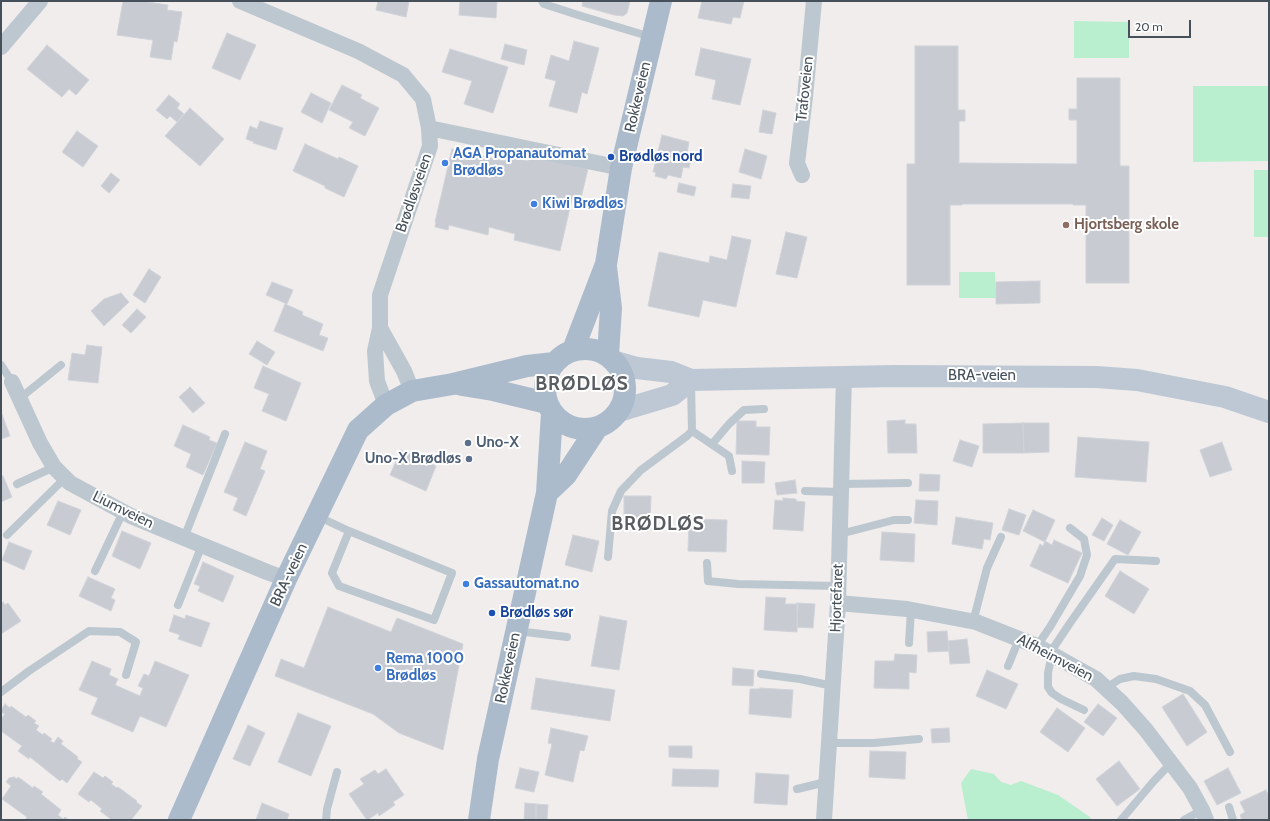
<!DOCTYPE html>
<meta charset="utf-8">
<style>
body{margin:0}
#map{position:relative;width:1270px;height:821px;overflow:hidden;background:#f0edec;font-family:Cabin,sans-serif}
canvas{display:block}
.frame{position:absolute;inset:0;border:2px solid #45505a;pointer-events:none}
.scale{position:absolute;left:1128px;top:20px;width:63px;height:18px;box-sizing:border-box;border:2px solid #45505a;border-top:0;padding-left:5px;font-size:12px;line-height:14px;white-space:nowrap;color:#45505a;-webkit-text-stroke:3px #fff;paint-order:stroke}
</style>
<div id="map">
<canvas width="1270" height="821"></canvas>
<div class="frame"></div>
<div class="scale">20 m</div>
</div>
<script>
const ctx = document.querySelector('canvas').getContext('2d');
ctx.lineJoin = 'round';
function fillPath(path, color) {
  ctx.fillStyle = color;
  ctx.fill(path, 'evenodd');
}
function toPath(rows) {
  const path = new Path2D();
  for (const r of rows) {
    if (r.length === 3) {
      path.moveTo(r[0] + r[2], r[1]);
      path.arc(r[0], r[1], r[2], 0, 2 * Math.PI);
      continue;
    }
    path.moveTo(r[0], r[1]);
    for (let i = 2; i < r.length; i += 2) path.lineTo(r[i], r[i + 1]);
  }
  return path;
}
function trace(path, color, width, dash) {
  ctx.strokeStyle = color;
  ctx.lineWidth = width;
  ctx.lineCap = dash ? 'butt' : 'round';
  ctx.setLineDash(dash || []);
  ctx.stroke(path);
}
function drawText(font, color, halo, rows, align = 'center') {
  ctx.font = font + ' Cabin,sans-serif';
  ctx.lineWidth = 4;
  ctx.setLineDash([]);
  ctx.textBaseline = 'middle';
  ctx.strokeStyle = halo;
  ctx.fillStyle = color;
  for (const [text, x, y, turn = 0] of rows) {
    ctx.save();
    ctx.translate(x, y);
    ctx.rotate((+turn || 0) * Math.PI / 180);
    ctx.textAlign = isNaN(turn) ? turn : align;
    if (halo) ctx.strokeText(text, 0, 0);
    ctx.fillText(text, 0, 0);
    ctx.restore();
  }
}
fillPath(toPath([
 [1074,21,1129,22,1129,58,1074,58],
 [1193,86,1269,86,1269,161,1193,162],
 [1254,170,1269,170,1269,237,1254,237],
 [959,272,995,272,996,298,959,298],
 [971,769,994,774,1001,782,1011,785,1021,781,1058,795,1090,817,1091,820,968,820,961,783]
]), '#b9efcf');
const building = toPath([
 [123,1,140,1,168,5,167,10,182,12,177,42,174,41,171,60,150,57,153,40,117,35,123,1],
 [378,1,409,1,406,17,376,10,378,1],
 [460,1,497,1,496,18,459,15,460,1],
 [583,1,630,1,627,13,623,16,614,15,582,6,583,1],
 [702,1,744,1,740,18,733,17,731,24,698,18,702,1],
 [227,33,256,45,240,80,212,68,227,33],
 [574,41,599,48,587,94,582,92,577,113,549,106,556,81,545,78,551,55,569,61,574,41],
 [505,44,527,50,524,65,501,59,505,44],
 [47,45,89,80,76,95,69,89,62,97,27,69,47,45],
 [915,46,958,46,958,110,965,110,965,121,959,121,959,164,960,163,1077,164,1077,120,1069,120,1069,109,1077,109,1077,78,1120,78,1120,166,1129,166,1129,283,1086,283,1086,205,1073,205,1073,204,962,204,962,205,950,205,950,285,907,285,907,164,915,164,915,46],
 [701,48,751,59,740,105,712,99,716,80,695,75,701,48],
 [450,49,508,67,493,113,464,104,472,81,442,72,450,49],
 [342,85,362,95,360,98,379,108,365,136,349,128,353,122,329,110,342,85],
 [311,93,331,103,322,123,301,112,311,93],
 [169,95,180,104,177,108,184,114,177,122,170,116,167,119,156,110,169,95],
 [190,108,224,139,200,166,165,136,190,108],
 [763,110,776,113,772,134,759,132,763,110],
 [260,121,283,128,276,150,253,143,254,142,246,139,250,126,257,129,260,121],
 [77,131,98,146,83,167,62,152,77,131],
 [662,135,689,142,687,153,692,154,689,168,683,167,681,178,668,175,666,179,655,176,656,172,653,172,662,135],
 [305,144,338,159,339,157,358,166,344,197,325,188,325,186,293,171,305,144],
 [452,149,504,161,505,156,528,161,530,155,588,169,580,202,572,199,560,251,514,240,515,234,489,227,488,235,449,225,448,230,435,227,436,222,435,222,452,149],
 [745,149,767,156,761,179,739,172,745,149],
 [111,173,120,180,109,193,101,186,111,173],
 [679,183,696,187,694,196,677,192,679,183],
 [733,184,751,186,749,199,731,197,733,184],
 [786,232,807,237,797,278,776,274,786,232],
 [732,236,751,240,736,307,703,300,699,317,648,306,659,252,709,263,710,256,727,260,732,236],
 [149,269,161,277,145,303,133,295,149,269],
 [1040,281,1040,303,996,304,996,282,1040,281],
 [272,282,293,290,287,304,266,295,272,282],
 [121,293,129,302,104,326,91,311,104,299,121,293],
 [285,304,303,312,302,315,323,324,319,335,328,338,323,351,274,331,285,304],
 [137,309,146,317,131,333,122,325,137,309],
 [257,341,275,352,267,365,249,354,257,341],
 [87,345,102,347,98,383,68,380,72,353,85,355,87,345],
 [263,366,301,383,286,421,262,411,269,394,254,388,263,366],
 [190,387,205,403,193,413,179,397,190,387],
 [1,412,10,436,1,439,1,412],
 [905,420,905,424,916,424,917,453,888,453,887,421,905,420],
 [737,421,756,421,756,427,770,427,769,455,736,454,737,421],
 [1023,423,1024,453,983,453,983,424,1023,423],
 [1023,423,1049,423,1049,452,1024,453,1023,423],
 [183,425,210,437,209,440,217,443,203,475,186,467,191,454,174,446,183,425],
 [1078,437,1149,442,1146,482,1075,477,1078,437],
 [960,440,979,446,972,467,953,461,960,440],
 [245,442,267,451,260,469,265,471,246,516,233,510,238,498,224,492,245,442],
 [1222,442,1232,470,1210,477,1200,450,1222,442],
 [401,450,436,466,426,491,390,475,401,450],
 [742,461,765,462,764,483,742,483,742,461],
 [920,474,940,475,939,491,919,491,920,474],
 [3,476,12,497,1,502,1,477,3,476],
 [795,480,797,493,777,495,775,483,795,480],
 [624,496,651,496,650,523,624,523,624,496],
 [783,498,796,499,796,501,805,502,803,531,773,529,775,500,783,501,783,498],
 [916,500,938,501,937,525,914,523,916,500],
 [58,501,81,510,70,535,47,525,58,501],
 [1009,509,1026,515,1019,535,1002,530,1009,509],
 [1033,510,1055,520,1045,542,1023,531,1033,510],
 [956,517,993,523,990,540,984,539,982,549,952,544,956,517],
 [1102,518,1113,525,1104,541,1092,535,1102,518],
 [689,519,727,520,726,552,688,551,689,519],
 [1120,520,1141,532,1128,555,1107,544,1120,520],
 [122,531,151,543,140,569,112,556,122,531],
 [882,532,915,534,914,562,880,560,882,532],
 [573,535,599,541,592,572,565,565,573,535],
 [1054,540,1082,553,1068,583,1030,566,1040,544,1043,546,1045,541,1052,545,1054,540],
 [9,542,32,551,24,570,2,560,9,542],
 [203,562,234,576,223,602,198,591,200,586,194,584,203,562],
 [1120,571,1149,589,1134,614,1105,596,1120,571],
 [88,577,115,589,111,598,115,600,111,611,79,596,88,577],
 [766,597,786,598,785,604,798,604,797,632,764,630,766,597],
 [3,602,5,605,8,603,21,621,1,634,1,604,3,602],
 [797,603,815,604,813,628,797,627,797,603],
 [328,607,391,632,397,618,463,644,443,750,399,733,373,714,275,676,281,659,304,668,328,607],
 [174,615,185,619,186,615,210,623,201,647,178,639,180,635,169,631,174,615],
 [600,616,627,621,619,670,591,666,600,616],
 [947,631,949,651,928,652,927,632,947,631],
 [967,639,970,663,950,664,948,641,967,639],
 [895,654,917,655,916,673,909,672,909,689,874,688,875,661,894,661,895,654],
 [92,661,111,669,109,675,118,679,115,685,140,696,143,688,138,686,144,674,149,676,155,661,189,675,166,727,140,716,133,732,91,714,98,698,79,690,92,661],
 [733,668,754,670,753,686,732,685,733,668],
 [987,670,1018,684,1006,709,976,696,987,670],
 [536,678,615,690,610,721,531,709,536,678],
 [760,688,793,690,791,718,749,714,750,689,760,689,760,688],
 [1183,694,1207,732,1187,746,1162,707,1183,694],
 [5,704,10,708,11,706,26,717,28,715,36,721,34,723,39,726,36,730,43,735,44,733,52,739,50,741,54,743,58,737,63,741,61,744,78,757,77,759,82,762,67,783,62,779,60,781,30,757,29,759,18,751,22,746,1,731,1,719,5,714,1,712,1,710,5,704],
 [1098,704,1117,718,1103,736,1084,722,1098,704],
 [1057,708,1085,728,1068,752,1040,732,1057,708],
 [298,713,331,726,311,776,278,762,298,713],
 [248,725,265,733,250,766,233,759,248,725],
 [551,728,588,736,584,751,580,750,573,782,545,775,552,744,548,743,551,728],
 [949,728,950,742,932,743,931,729,949,728],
 [669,746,692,746,692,758,669,757,669,746],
 [870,751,906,752,905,779,869,777,870,751],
 [1119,761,1140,789,1117,806,1096,779,1119,761],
 [520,768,539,772,534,792,515,788,520,768],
 [1228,768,1241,793,1217,805,1204,781,1228,768],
 [386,769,404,795,393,802,395,805,379,816,378,813,367,820,349,794,364,784,360,779,375,770,378,774,386,769],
 [673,769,719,770,718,787,672,786,673,769],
 [94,772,103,778,105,776,113,782,111,784,117,788,118,787,137,801,136,802,142,806,131,820,112,820,100,811,102,809,91,800,89,802,78,794,94,772],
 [756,773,789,775,787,805,754,803,756,773],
 [14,777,17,779,18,777,33,788,34,786,43,792,41,794,61,810,58,815,63,819,65,817,69,820,25,820,27,817,2,799,11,786,6,782,9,778,14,777],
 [1266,790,1269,796,1269,820,1242,820,1240,815,1245,812,1240,802,1266,790],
 [262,803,289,814,287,820,256,820,262,803],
 [525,803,536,804,536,820,524,820,525,803],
 [536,804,548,805,547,820,536,820,536,804]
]);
fillPath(building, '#c9cbd3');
trace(building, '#d0d3d9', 1);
trace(toPath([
 [542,1,544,4,578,15,651,37],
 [1,365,12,382],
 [19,399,61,365],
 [692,431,729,456,732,471],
 [712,444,729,424,744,410,764,409],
 [17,484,54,467],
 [841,484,908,483],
 [805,491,841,492],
 [317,516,349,531,452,573,434,620,339,586,332,573,349,531],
 [840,534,894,520,908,520],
 [7,535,65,478],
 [184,538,225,434],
 [608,557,612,511,621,491,641,470,687,436,692,431,691,384],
 [707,563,708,581,738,584,838,586],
 [95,571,123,512],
 [178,605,202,545],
 [973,622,987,568,1001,537],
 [517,631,567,637],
 [909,643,911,610],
 [1037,646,1050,627,1080,576,1087,555,1084,539,1070,528],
 [1050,653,1070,623,1115,559,1156,561],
 [1052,654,1048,673,1048,687,1052,693,1061,699,1084,710],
 [1008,666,1019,639],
 [761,674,800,679,833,686],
 [1106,688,1120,679,1134,676,1156,679,1190,691,1205,705,1230,752],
 [1,692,29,671,89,631,120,632,136,642,126,675],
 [829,743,874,743,919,739],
 [797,789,826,782],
 [1229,807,1233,820],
 [326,820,327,809,337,772],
 [1121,820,1153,782,1171,763],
 [1184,820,1202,810]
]), '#bdc7cf', 8);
trace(toPath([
 [240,1,358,51,403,75,423,99,429,128,430,146,380,295,380,328,375,351,377,381,386,405],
 [1,47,40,1],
 [429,128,621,168],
 [802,175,797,163,805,97,814,1],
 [380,328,404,371,412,391],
 [12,382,40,443,54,467,70,483,131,516,267,572,286,579],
 [838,603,907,609,976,622,1037,646,1096,679,1122,703,1146,730,1190,788,1202,810,1206,820],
 [824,820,838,603,844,376]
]), '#bdc7cf', 16);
trace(toPath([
 [616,362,637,368,671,372,691,380,895,376,1097,377,1137,380,1225,397,1269,412],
 [619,411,672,395,691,380]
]), '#bdc8d4', 22);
trace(toPath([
 [606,267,611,308,608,355],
 [585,389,40],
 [573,350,606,264,621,168,661,1],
 [462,385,493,390,547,403],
 [547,493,566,475,597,428],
 [179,820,286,579,358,430,386,405,412,391,453,384,527,366,554,363],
 [479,820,488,759,547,493,552,413]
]), '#acbbcc', 22);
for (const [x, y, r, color] of [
 [611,157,4,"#1a4fb4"],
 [445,163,4,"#3f7fe0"],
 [534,204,4,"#3f7fe0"],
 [1066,225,4,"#8d6e63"],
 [468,443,4,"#5c6f8a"],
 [469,459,4,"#5c6f8a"],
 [466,584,4,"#3f7fe0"],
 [492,613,4,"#1a4fb4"],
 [378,668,4,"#3f7fe0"]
]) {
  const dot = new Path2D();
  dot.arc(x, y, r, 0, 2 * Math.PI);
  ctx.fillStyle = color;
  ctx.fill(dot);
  trace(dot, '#fff', 1.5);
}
drawText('15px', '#45505a', '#fff', [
 ["Trafoveien",805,89,-84],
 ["Rokkeveien",638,97,-77],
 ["Brødløsveien",414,193,-71],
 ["BRA-veien",982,376],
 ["Liumveien",123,510,26],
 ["BRA-veien",289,575,-65],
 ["Hjortefaret",837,598,-88],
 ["Alfheimveien",1055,658,28],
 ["Rokkeveien",508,668,-78]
]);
drawText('bold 15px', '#366cbe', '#fff', [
 ["AGA Propanautomat",453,154],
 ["Brødløs",453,171],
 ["Kiwi Brødløs",542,204],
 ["Gassautomat.no",474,584],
 ["Rema 1000",386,659],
 ["Brødløs",386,676]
], 'left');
drawText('bold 15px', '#164399', '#fff', [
 ["Brødløs nord",619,157],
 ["Brødløs sør",500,613]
], 'left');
drawText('bold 15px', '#785e54', '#fff', [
 ["Hjortsberg skole",1074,225]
], 'left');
drawText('bold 15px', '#4e5e75', '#fff', [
 ["Uno-X",476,443],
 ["Uno-X Brødløs",461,459,"right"]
], 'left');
ctx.letterSpacing = '1px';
drawText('bold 19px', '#595d62', '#fff', [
 ["BRØDLØS",582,384],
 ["BRØDLØS",658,524]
]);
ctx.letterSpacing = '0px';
</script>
